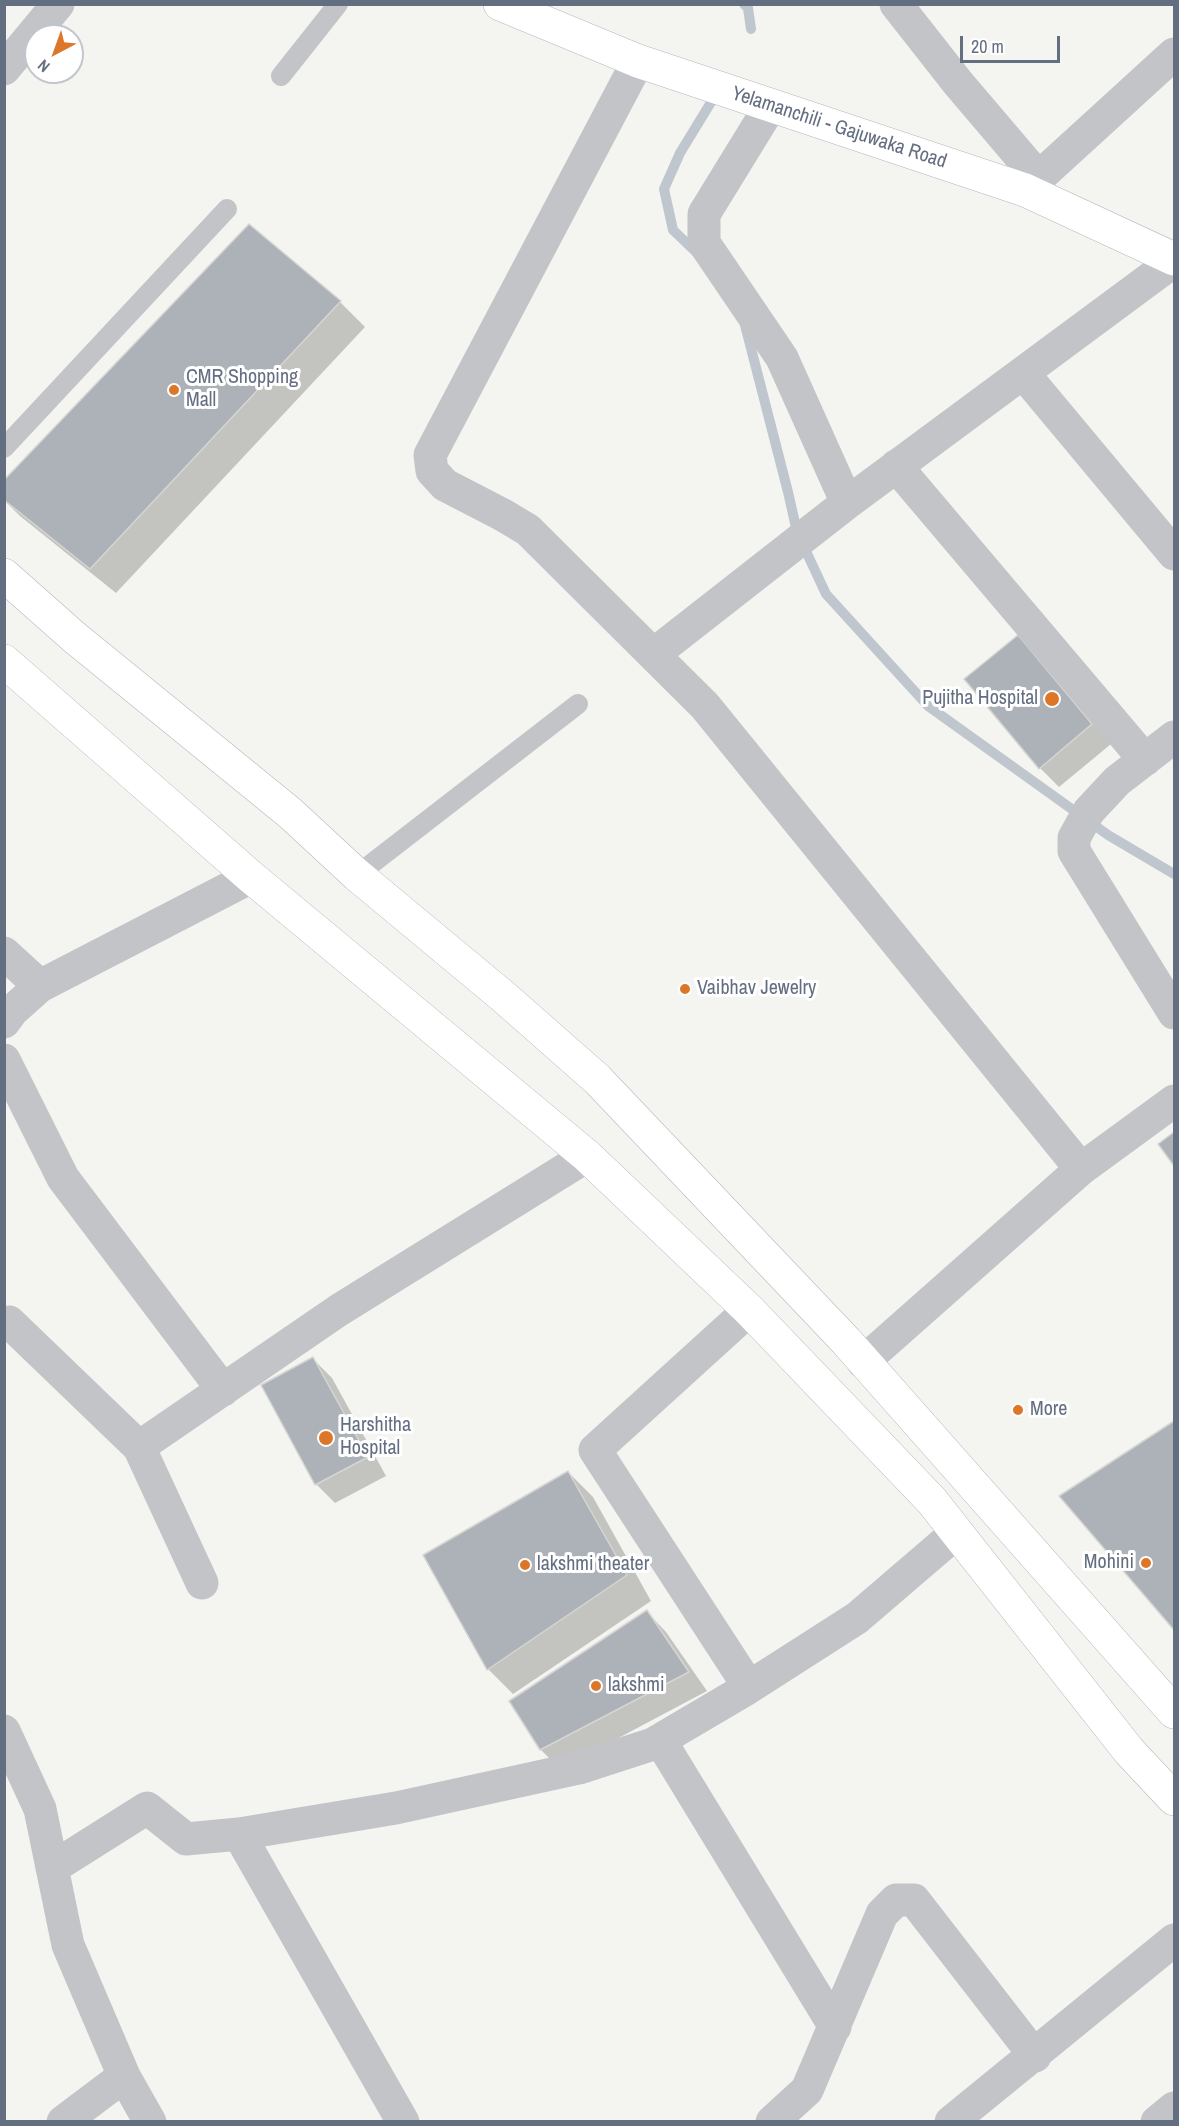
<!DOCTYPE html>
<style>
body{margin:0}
#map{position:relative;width:1179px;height:2126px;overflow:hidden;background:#f4f4f1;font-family:"Archivo Narrow",sans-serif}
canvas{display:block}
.frame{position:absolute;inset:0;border:6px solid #646e81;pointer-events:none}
.north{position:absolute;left:24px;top:24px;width:60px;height:60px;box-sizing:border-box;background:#fff;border:2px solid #c1c5cd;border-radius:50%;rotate:221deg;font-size:16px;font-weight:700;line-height:24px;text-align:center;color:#646e81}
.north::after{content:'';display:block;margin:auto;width:21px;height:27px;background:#dc7628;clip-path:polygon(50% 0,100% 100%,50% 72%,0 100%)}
.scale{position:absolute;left:960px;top:36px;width:100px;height:27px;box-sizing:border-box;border:3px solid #646e81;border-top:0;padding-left:8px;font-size:18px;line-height:21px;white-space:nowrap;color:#646e81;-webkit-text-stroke:4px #fff;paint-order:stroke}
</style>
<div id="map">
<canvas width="1179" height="2126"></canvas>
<div class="frame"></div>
<div class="north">N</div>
<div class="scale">20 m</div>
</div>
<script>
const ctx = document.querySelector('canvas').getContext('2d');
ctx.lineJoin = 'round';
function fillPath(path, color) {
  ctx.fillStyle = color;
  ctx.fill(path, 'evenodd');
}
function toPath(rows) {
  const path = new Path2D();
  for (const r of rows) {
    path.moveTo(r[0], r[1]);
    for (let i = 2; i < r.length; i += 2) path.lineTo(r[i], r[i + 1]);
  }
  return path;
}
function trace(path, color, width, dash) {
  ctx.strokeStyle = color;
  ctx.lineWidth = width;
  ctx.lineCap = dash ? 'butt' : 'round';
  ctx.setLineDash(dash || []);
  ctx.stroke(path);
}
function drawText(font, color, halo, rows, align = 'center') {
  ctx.font = font + ' "Archivo Narrow",sans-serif';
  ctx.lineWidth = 6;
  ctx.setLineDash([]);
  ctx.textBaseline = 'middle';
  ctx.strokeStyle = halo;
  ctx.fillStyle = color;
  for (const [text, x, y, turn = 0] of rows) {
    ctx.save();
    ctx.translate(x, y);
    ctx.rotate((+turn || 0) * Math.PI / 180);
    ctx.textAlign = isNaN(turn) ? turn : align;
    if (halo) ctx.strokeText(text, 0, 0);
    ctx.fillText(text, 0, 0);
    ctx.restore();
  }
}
fillPath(toPath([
 [340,302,365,327,116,593,20,516,4,500],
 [1038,656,1111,744,1059,787,1040,768],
 [313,1359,332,1378,386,1476,335,1503,316,1484],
 [1174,1423,1174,1628,1061,1496],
 [568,1472,593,1497,651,1601,513,1694,488,1669],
 [647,1612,666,1632,707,1691,560,1769,541,1750]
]), '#0003');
trace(toPath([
 [744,4,748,8,751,29],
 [696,252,673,230,664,189,680,153,713,99],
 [745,325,788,492,797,532,826,594,928,706,1108,835,1174,874]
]), '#bfc6cd', 10);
const building = toPath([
 [249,224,341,301,90,569,4,500,4,480,249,224],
 [1018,635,1092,724,1039,769,964,679,1018,635],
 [1174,1132,1174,1166,1158,1144,1174,1132],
 [313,1357,368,1457,315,1485,261,1385,313,1357],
 [1174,1421,1174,1630,1059,1496,1174,1421],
 [568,1471,627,1575,487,1670,423,1555,568,1471],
 [647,1610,689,1672,540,1750,509,1701,647,1610]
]);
fillPath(building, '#adb2b9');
trace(building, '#d5d6d3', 1.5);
const secondary = toPath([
 [4,575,74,637,290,813,357,875,505,998,597,1079,846,1341,1174,1712],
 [4,661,251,877,587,1156,749,1310,932,1501,1129,1751,1174,1799]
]);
const primary = toPath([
 [500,4,638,61,1025,190,1174,259]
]);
trace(secondary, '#b4b7bc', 34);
trace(primary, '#b5b7bc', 34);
trace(toPath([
 [281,76,338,4],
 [4,448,227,209],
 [357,875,578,704]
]), '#c2c4c8', 20);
trace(toPath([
 [896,4,958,83,1038,177],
 [638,61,430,455,432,471,445,485,503,515,528,530,705,706,1081,1169,863,1362],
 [4,69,58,4],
 [771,105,704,214,704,243,782,358,847,503],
 [1025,190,1174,54],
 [1023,373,1174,554],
 [896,466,1145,760],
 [654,654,847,503,1174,261],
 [1174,737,1117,781,1089,811,1074,838,1074,851,1174,1013],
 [4,953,40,986],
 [4,1022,12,1011,40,986,251,877],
 [4,1060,63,1178,223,1390],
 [1081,1169,1174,1101],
 [749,1310,595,1450,749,1687],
 [4,1325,9,1322,139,1447,339,1310,587,1156],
 [139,1447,202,1583],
 [4,1731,40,1809,68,1945,124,2076,150,2122],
 [660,1740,835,2027],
 [52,1868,147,1808,186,1839,239,1834],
 [63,2122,124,2076],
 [403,2122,239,1834,396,1808,579,1768,653,1744,743,1691,857,1618,956,1533],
 [772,2122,807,2090,882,1914,896,1900,914,1900,1035,2056],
 [951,2122,1174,1940],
 [1157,2122,1174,2108]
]), '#c2c4c8', 33);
trace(secondary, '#fff', 33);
trace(primary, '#fff', 33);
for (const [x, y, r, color] of [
 [174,390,6,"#dc7628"],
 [1052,699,8,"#dc7628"],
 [685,989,6,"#dc7628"],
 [1018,1410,6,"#dc7628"],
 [326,1438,8,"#dc7628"],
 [1146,1563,6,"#dc7628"],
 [525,1565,6,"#dc7628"],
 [596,1686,6,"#dc7628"]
]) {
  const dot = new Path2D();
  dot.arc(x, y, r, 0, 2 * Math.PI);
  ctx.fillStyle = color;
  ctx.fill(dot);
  trace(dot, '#fff', 2);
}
drawText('20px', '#646e81', '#fff', [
 ["Yelamanchili - Gajuwaka Road",839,128,18]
]);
drawText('20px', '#646e81', '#fff', [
 ["CMR Shopping",186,378],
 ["Mall",186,401],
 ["Pujitha Hospital",1038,699,"right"],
 ["Vaibhav Jewelry",697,989],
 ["More",1030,1410],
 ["Harshitha",340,1426],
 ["Hospital",340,1449],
 ["Mohini",1134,1563,"right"],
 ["lakshmi theater",537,1565],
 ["lakshmi",608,1686]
], 'left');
</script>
